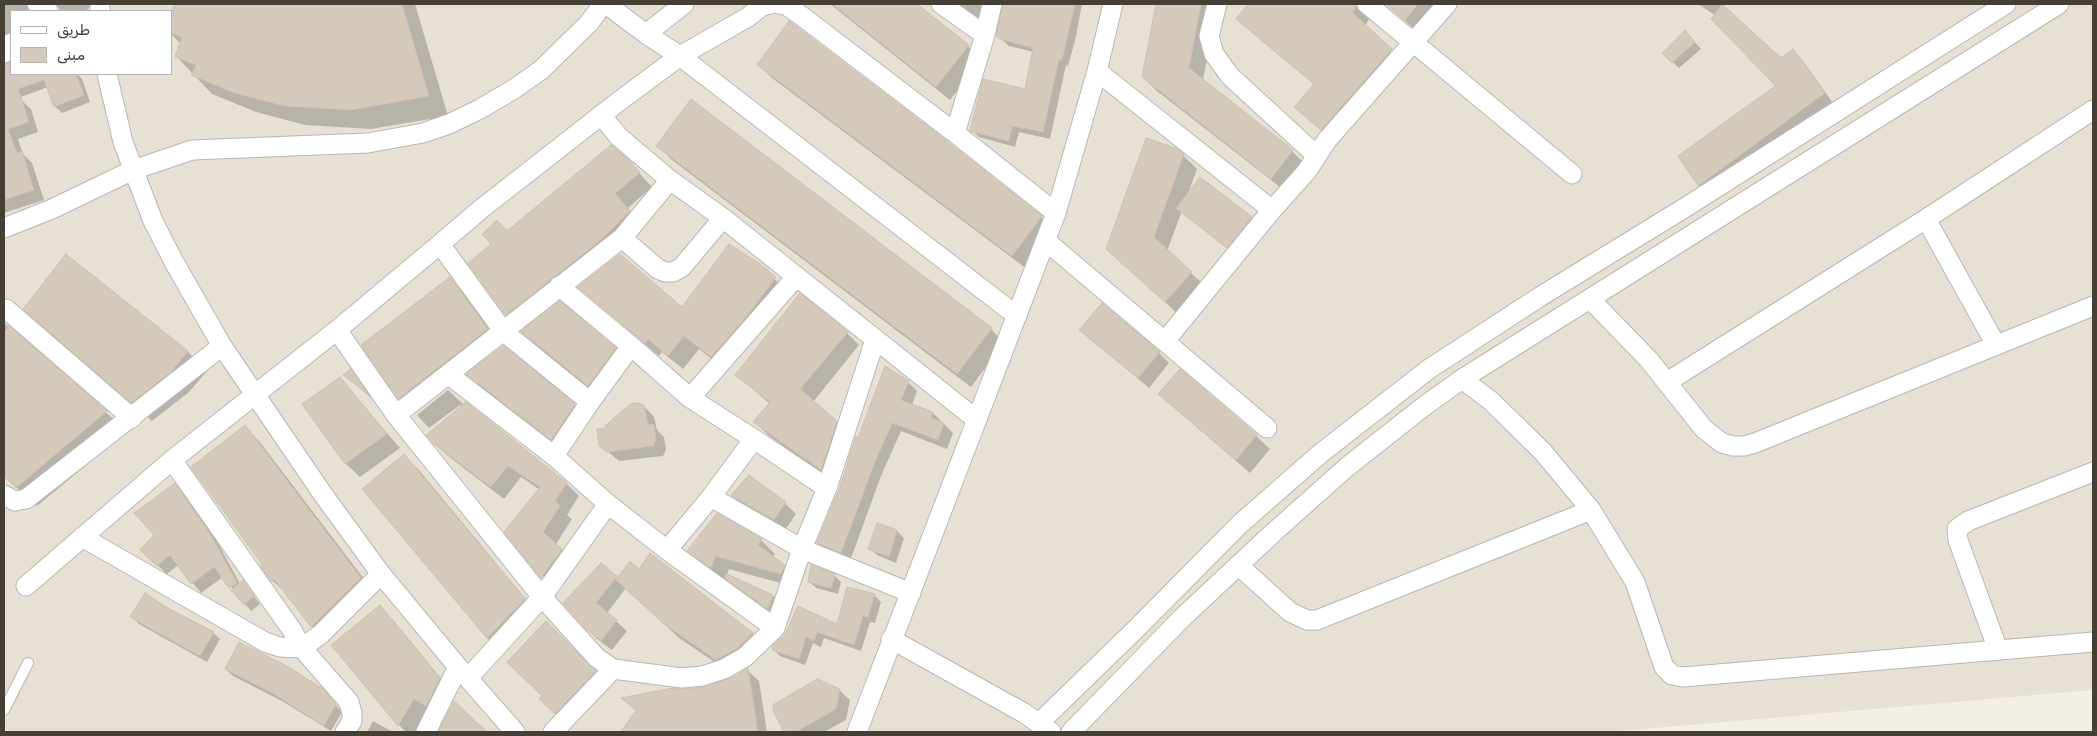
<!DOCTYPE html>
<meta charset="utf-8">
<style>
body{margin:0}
#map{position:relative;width:2097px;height:736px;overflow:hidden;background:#f3efe7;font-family:Rubik,Vazirmatn,sans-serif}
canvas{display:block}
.frame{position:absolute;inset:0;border:5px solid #463f36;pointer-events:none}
.legend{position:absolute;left:10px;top:10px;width:162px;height:65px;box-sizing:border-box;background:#fff;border:1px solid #b5b2af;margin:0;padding:6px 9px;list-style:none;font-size:15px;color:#463f36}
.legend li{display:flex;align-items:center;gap:10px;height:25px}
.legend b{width:25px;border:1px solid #b5b2af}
</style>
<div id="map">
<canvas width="2097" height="736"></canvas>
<div class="frame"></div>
<ul class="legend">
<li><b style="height:6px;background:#fff"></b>طريق</li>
<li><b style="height:14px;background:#d4cabc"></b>مبنى</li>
</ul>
</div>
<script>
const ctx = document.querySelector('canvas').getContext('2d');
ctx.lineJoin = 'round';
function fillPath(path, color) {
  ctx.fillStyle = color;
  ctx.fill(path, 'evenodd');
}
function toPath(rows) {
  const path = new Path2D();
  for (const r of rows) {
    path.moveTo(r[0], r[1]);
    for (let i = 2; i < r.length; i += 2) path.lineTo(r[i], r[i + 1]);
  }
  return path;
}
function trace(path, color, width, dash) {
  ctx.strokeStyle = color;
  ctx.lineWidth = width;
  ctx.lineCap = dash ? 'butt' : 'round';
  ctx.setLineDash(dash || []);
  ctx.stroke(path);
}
fillPath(toPath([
 [4,4,2093,4,2093,690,1609,732,4,732],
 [11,11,171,11,171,74,11,74]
]), '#e7e0d5');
fillPath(toPath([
 [4,4,49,4,39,11,11,11,11,50,5,59,5,65,11,63,11,74,60,74,61,77,77,74,82,79,90,102,62,113,55,106,48,87,21,97,14,90,6,66,4,69],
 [50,4,92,4,86,11,61,11,56,5],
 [176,4,415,4,448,116,371,129,305,125,256,112,212,94,177,57,181,44,171,34,171,20],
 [830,4,915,4,968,46,981,60,950,100],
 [955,4,999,4,990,28],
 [1004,4,1082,4,1075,41,1068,66,1066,65,1050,139,1019,132,1015,147,979,137,972,130,1026,90,1034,52,1009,46,998,36],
 [1157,4,1217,4,1203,80,1292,151,1306,165,1285,191,1157,91,1143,77],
 [1249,4,1353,4,1369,19,1365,26,1405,64,1335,143,1296,107,1315,85,1237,19],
 [1386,4,1443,4,1419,33],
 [1698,4,1722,4,1781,59,1793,51,1802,60,1833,103,1708,194,1699,185,1776,87,1715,15],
 [1685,32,1701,49,1679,68,1664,53],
 [759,65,1041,217,1055,231,1027,269,772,78],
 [20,99,31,109,38,132,18,139,23,154,32,163,44,200,4,213,4,104],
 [658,146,991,329,1004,343,971,387,672,160],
 [1183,155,1197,169,1188,194,1251,218,1261,228,1238,257,1182,211,1167,251,1205,286,1179,315,1122,263],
 [629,162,652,187,628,208,642,226,520,328,506,314,508,232],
 [66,255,188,352,207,371,189,392,152,421,44,328,24,309],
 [758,264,789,292,725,370,699,349,683,369,662,352,659,356,580,287,682,309],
 [450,279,464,293,501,343,413,412,399,398,363,345],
 [4,323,106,412,126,432,37,506,4,476],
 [1081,330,1159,353,1169,363,1149,388],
 [523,331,615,349,629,363,602,399,536,345],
 [847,333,859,345,813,402,849,434,834,482,768,435,755,422,770,404,737,375],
 [350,371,364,385,377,403,345,375],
 [468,374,574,405,588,419,566,452,482,388],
 [340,379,400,448,360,477,346,464,304,404],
 [908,382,917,391,912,405,933,413,953,433,947,449,901,431,881,476,850,561,828,552,819,543,858,440],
 [448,390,464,405,466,404,567,484,579,496,567,515,572,519,556,544,574,562,555,590,506,532,540,490,521,477,504,499,448,456,435,443,462,407,460,405,429,428,417,415],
 [644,406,654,417,657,430,664,437,666,450,663,456,619,461,600,445,607,430],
 [1174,407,1256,436,1270,449,1250,473],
 [245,427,259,441,374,592,325,640,312,627,287,594,273,581],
 [404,456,418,469,538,614,501,651,487,638],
 [749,477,785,503,796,514,785,530,743,505,732,495],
 [174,485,184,494,218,543,240,584,243,582,260,604,251,611,223,577,201,593,178,565,167,574,152,560,156,535],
 [878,525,897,531,904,538,896,563,877,555,870,548],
 [761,540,775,554,772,557,798,580,795,587,729,569,727,575,773,596,787,610,782,622,740,591,726,577,725,580,703,564,689,551],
 [650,555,752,634,766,648,731,673,679,638,626,588,607,613,627,631,612,650,597,639,586,628,601,565,618,579,639,571],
 [834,575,841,582,838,594,816,588,809,581],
 [874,595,881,602,875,623,870,622,861,651,824,638,821,647,813,643,805,665,780,656,773,649,786,636,838,626],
 [379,607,393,620,452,692,429,711,416,732,406,732,399,725,333,645],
 [165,608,213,633,220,639,207,662,139,624,132,617],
 [546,623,609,685,569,727,541,699,543,696],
 [226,669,329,697,342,712,331,731,282,701,233,676],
 [747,670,759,681,767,732,623,732,636,711,624,699,706,688,741,676],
 [839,690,850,700,846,720,824,732,785,732,775,710],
 [373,721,393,732,367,732]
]), '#0003');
const building = toPath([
 [174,4,402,4,429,96,351,110,284,106,235,93,191,75,196,65,175,57,182,37,171,33,171,15,174,4],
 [832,4,917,4,969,45,936,87,832,4],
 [1003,4,1075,4,1062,60,1059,59,1043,132,1012,126,1009,141,970,131,983,79,1025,89,1033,48,1000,39,996,36,1003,4],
 [1156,4,1201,4,1189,68,1293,150,1271,179,1142,77,1156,4],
 [1248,4,1356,4,1356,7,1352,12,1392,49,1321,130,1294,107,1314,84,1236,19,1248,4],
 [1386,4,1418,4,1405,20,1386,4],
 [1722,4,1781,58,1793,49,1825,93,1698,186,1678,156,1775,86,1772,82,1711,19,1722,4],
 [789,21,948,142,1042,216,1012,256,757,65,789,21],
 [1685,30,1695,42,1672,63,1662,53,1685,30],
 [9,63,11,74,76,74,84,95,54,107,44,80,18,89,29,122,8,129,17,153,22,151,34,190,4,200,4,64,9,63],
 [691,99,992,328,957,374,656,146,691,99],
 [1146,138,1178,149,1184,154,1154,237,1192,272,1165,302,1106,249,1146,138],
 [611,145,630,161,640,173,615,193,630,211,602,239,506,315,468,263,491,244,482,234,497,220,507,231,611,145],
 [1200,177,1252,217,1227,248,1176,208,1200,177],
 [729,244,759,263,776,277,747,316,711,357,684,336,668,356,648,339,645,343,578,287,620,254,682,307,729,244],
 [66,254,188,351,170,373,131,403,23,309,66,254],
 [450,277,488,329,398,399,361,345,450,277],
 [800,293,848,332,800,389,837,421,821,470,753,422,770,402,735,375,800,293],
 [560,301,616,348,588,386,521,331,560,301],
 [1102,303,1160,352,1138,378,1079,330,1102,303],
 [9,326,107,411,16,488,4,476,4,333,9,326],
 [503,346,575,404,551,440,466,374,503,346],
 [885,366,909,381,901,400,933,412,931,418,944,423,938,440,892,423,873,467,841,553,817,543,840,487,856,436,858,438,885,366],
 [351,369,368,394,343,375,351,369],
 [1180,369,1257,435,1236,460,1158,394,1180,369],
 [340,377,387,434,345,464,302,404,340,377],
 [466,402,567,483,555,501,560,506,543,532,562,549,541,578,504,532,540,487,508,466,491,487,434,444,426,435,466,402],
 [638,403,644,405,648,424,654,425,656,439,653,446,607,452,599,446,597,429,605,429,605,426,630,404,638,403],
 [245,425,361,578,311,627,275,580,272,582,260,566,262,564,191,467,245,425],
 [404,454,525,599,487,638,362,489,404,454],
 [749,475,786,502,774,520,731,495,749,475],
 [175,483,209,532,237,583,229,588,214,567,191,584,170,555,157,566,140,550,154,535,134,513,175,483],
 [717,513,762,539,758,545,785,565,781,574,715,556,711,568,687,551,717,513],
 [877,523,897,530,889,557,868,549,877,523],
 [650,553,753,633,738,648,716,660,664,624,616,580,630,561,639,569,650,553],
 [601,563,617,576,596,603,617,620,601,641,585,628,563,603,601,563],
 [811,565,835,574,831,588,808,582,811,565],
 [727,574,773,595,768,609,724,578,727,574],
 [243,580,254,596,244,605,231,590,243,580],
 [847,587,875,594,868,617,863,616,854,645,817,632,814,641,806,637,799,659,772,650,773,645,785,635,798,606,837,624,847,587],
 [145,593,166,607,214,632,200,656,130,617,145,593],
 [380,605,440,678,426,706,414,699,398,726,331,645,380,605],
 [546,621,596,671,555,714,539,699,542,696,507,662,546,621],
 [239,642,287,666,323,689,336,704,324,726,274,694,225,669,239,642],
 [748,668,758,732,621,732,636,710,621,698,673,688,683,689,705,687,739,675,738,674,748,668],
 [817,679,840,689,836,709,796,732,784,732,773,710,773,705,817,679],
 [454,701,487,732,438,732,454,701]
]);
fillPath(building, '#d4cabc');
trace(building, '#cfc1b0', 1);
const service = toPath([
 [4,710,28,663]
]);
const minor = toPath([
 [37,4,48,11],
 [100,4,100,11],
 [606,4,646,34,680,56,1017,316],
 [779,4,786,5,803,17,955,133,1056,213],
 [941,4,985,35],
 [1217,4,1209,36,1214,54,1230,76,1316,155],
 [1367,4,1572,174],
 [646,34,684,4],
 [4,53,11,43],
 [1097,71,1272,210],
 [107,74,123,142,153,221,174,262,222,346,322,493,381,574,458,667,515,732],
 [602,116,619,137,670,180,723,218,977,420],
 [955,133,985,35,992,4],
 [1926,219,1996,345],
 [4,228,52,209,133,170,192,150,368,143,423,133,449,124,480,109,514,89,541,70,589,23,603,4],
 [622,238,670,180],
 [1046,241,1267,428],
 [440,244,481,209,618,102,680,56,748,17,762,6,770,4],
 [559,286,631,346],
 [1590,299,1649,360,1704,429,1722,443,1733,446,1744,446,1755,443,2093,306],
 [6,309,132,418],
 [337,330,440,244,504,332,590,402],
 [1165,341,1272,210,1307,171,1327,140,1447,4],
 [631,346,690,398,754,439,711,497,667,550,608,504,554,456,590,402,631,346],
 [449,375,554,456],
 [1462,379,1491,401,1543,452,1591,510,1635,582,1664,667,1672,675,1683,677,2093,642],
 [1667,382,1926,219,2093,110],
 [690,398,796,277],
 [396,415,622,238,658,269,665,272,673,272,682,267,723,218],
 [754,439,827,488],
 [172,460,292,630,302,648,321,634,381,574],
 [4,495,15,501,26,499,222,346],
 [711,497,802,549,911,593],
 [82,537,265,642,280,647,302,648,349,702,352,713,352,721,345,732],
 [667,550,775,628],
 [1238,565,1290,612,1307,620,1317,620,1591,510],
 [26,586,172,460,337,330,396,415,542,597,597,658,613,669,682,678,702,676,724,669,745,657,775,628,802,549,827,488,875,340],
 [891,639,1024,713,1051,732],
 [1998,650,1958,540,1957,529,1968,521,2093,472],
 [468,678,542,597,608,504],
 [1039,723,1136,629,1240,524,1321,453,1429,369,1541,296,1686,207,2006,4],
 [426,732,458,667],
 [553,732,613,669],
 [857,732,1056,213,1097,71,1113,4],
 [1071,732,1183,617,1274,532,1347,467,1423,407,1462,379,1505,352,2059,4]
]);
trace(service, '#beb6aa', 12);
trace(minor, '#beb6aa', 21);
trace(service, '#fff', 10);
trace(minor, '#fff', 19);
</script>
